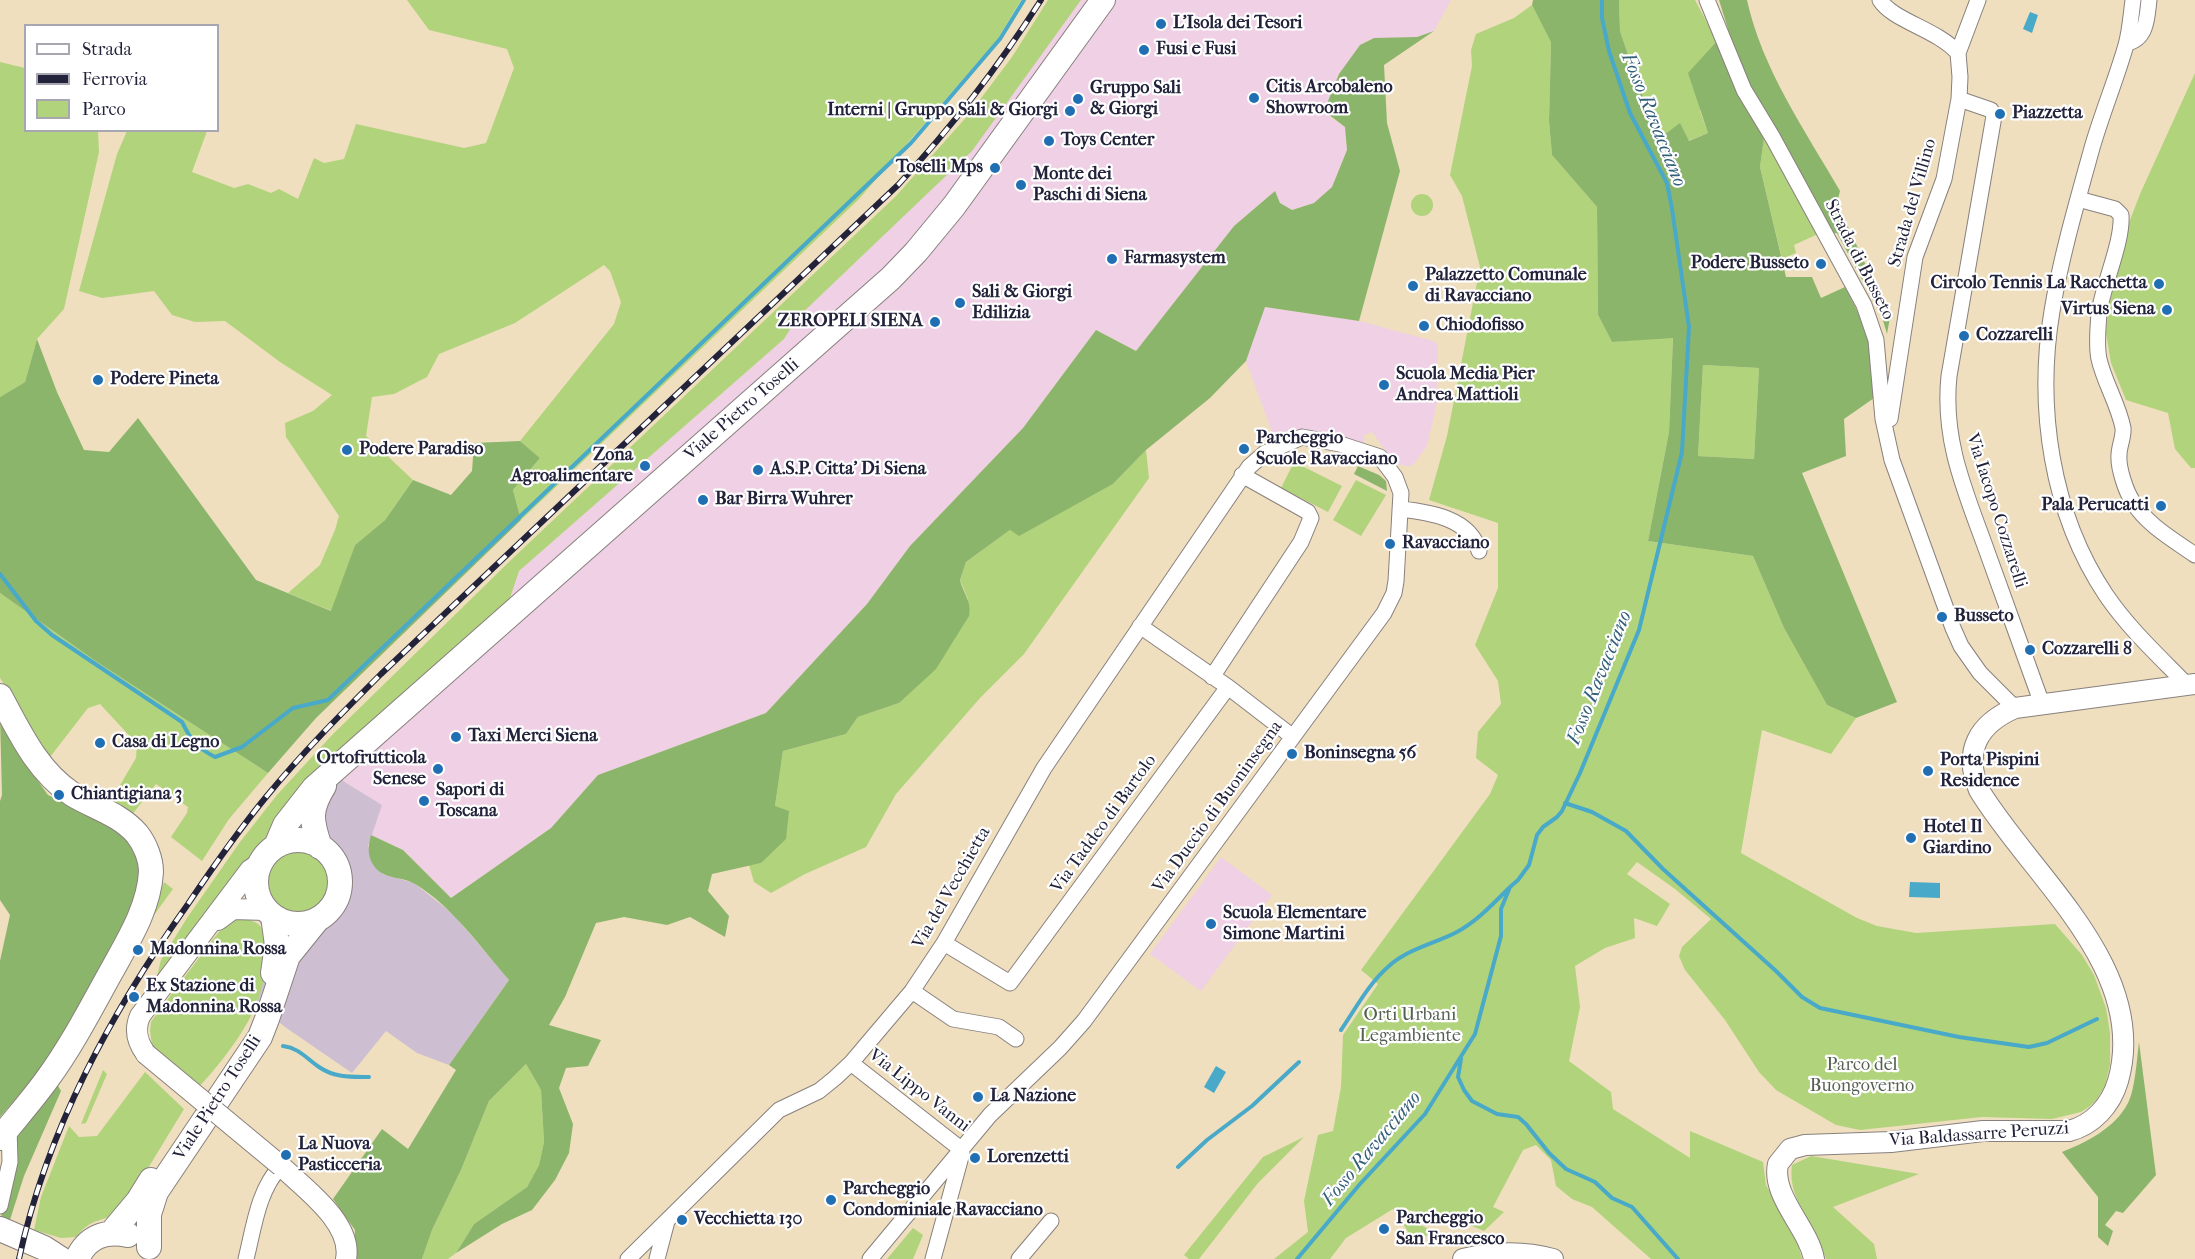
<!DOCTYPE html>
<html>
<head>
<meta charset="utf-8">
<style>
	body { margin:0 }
	#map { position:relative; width:2195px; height:1259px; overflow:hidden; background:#efdfbf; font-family:"IM FELL French Canon",serif }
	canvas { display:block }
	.legend { position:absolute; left:24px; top:24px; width:195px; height:108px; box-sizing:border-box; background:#fff; border:2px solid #a7a7b1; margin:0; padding:8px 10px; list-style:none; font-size:18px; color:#22223b }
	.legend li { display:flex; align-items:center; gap:12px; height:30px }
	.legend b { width:30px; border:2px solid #a7a7b1 }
</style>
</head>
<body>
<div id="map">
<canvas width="2195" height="1259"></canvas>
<ul class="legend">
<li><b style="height:8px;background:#fff"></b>Strada</li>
<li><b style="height:8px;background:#22223b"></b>Ferrovia</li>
<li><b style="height:16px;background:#b1d37c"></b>Parco</li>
</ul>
</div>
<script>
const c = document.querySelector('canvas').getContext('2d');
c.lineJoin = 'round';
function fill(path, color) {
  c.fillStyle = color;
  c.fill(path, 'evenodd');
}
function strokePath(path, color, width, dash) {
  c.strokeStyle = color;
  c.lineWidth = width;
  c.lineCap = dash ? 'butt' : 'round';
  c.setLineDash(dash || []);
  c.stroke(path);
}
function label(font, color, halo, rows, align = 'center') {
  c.font = font + ' "IM FELL French Canon",serif';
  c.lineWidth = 4.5;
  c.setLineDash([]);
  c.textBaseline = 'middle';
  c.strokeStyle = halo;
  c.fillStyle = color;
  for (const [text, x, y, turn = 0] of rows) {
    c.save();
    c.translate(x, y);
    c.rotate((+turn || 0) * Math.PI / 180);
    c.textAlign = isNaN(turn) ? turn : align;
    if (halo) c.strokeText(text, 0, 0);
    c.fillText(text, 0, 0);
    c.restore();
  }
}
fill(new Path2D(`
	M1081,0H1451L1434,31L1417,37L1367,40L1332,119L1345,127L1347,150L1332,187L1314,203L1292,210L1280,203L1274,192L1234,226L1136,351L1096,330L1023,428L910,546L867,604L766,713L598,775L551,828L451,898L403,850L371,835L381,805L346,783L326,766L510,598L519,571L784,339L797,318L971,151Z
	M1265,307L1359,321L1434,341L1438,345L1437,403L1427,446L1416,461L1411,466L1399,465L1394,462L1372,432L1363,436L1365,440L1362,444L1276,443L1246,361Z
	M1221,857L1272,895L1201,991L1150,954Z`), '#efd0e5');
fill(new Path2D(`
	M326,766L346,783L382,805L368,846L383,874L414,883L453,914L509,980L449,1065L417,1053L386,1031L352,1073L285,1027L256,1004L264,978L266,935L250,903L244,886L249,858L310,782Z`), '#cdbed2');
fill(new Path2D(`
	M407,0H1021L997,40L859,199L521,520L513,490L540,458L520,441L614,324L621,302L610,271L604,265L515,323L439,354L427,377L394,394L372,397L366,436L413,480L385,520L355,545L332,611L288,593L320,565L335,530L339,516L286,437L285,423L313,411L332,395L280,362L225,321L195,322L172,315L154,291L102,298L79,291L117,154L127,131H207L192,172L234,188L248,184L271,193L279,189L298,199L314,158L324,163L344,159L356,124L464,148L486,143L514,68L507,49L429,30Z
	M1048,0H1081L972,151L797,318L784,339L519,571L510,598L360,733L310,782L194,928L155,984L161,960L187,918L240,842L277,795L332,735L512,559L896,196L970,113L1012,57Z
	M1619,0H1695L1717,41L1700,111L1708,133L1688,141L1660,139L1638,84L1620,31Z
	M1532,5L1551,41L1549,121L1552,155L1597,207L1598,315L1612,342L1673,337L1669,432L1648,541L1753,556L1784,628L1827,705L1856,718L1831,754L1762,730L1741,853L1857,918L1877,926L1916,933L2055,924L2082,955L2094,975L2106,1008L2110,1033V1064L2105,1086L2097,1099L2090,1106L2081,1112L2052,1119L1982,1117L1860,1130L1836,1125L1776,1090L1759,1072L1725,1020L1685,970L1679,956L1682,947L1711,919L1675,889L1637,862L1627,874L1670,904L1657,926L1634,918L1635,938L1605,948L1575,966L1580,1007L1569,1061L1611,1092L1613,1109L1690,1158V1131L1763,1162L1766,1185L1797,1240L1802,1259H1651L1592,1207L1572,1199L1556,1186L1551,1160L1536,1145L1523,1150L1493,1207L1504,1212L1484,1231L1460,1221L1440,1223L1415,1211L1405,1210L1396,1213L1393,1209L1346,1238L1330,1259H1274L1308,1232L1304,1201L1318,1135L1333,1131L1341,1087L1343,1035L1378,984L1361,970L1490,794L1498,775L1476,758L1478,732L1501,704L1498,681L1475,645L1498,588V523L1429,500L1447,436L1480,267L1462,196L1450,175L1472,66L1471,50L1476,34L1514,18Z
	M0,62L25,68L26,130L98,131L99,152L64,309L37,339L25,382L0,397Z
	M2195,73V468H2191L2175,449L2168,413L2126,400L2111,363L2106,333L2108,311L2124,236L2140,194Z
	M1764,137L1818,234L1794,245L1796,253L1782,259L1760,167Z
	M1411 205a11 11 0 1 1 22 0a11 11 0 1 1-22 0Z
	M1703,365L1759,368L1754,459L1698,456Z
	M1146,450L1149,478L1024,654L981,697L896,794L866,847L805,874L771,893L754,882L749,865L761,863L775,806L783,751L846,734L858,717L899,703L968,599L960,580L966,562L1010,530L1019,535L1113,484Z
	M1294,462L1342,486L1328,512L1281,488Z
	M1356,480L1386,495L1361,536L1333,520Z
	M0,593L94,660L268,773L229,819L202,861L171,837L187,813L188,807L156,784L131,816L110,802L136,758L137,744L100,704L88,708L50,757L0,678Z
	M265 882a34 34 0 1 1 68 0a34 34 0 1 1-68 0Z
	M164,882L173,889L146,926Z
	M236,918C262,920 267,928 265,953C265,961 265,969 264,977C259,1016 224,1060 198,1088L153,1051L150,1031L151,1022L158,1012L214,938L222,928Z
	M526,1064L541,1090L544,1142L539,1165L527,1187L474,1224L456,1253L448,1259H422L432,1230L461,1170L489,1101Z
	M103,1070L107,1074L86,1123L81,1124Z
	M145,1072L184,1109L122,1211C102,1223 93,1216 76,1237L61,1238L34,1230L41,1197L69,1126L79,1137L97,1136Z
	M1304,1137L1258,1183L1199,1259H1189L1184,1255L1263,1157Z
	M1811,1156L1919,1174L1833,1207L1874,1244L1877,1259H1826C1823,1251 1821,1243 1817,1236C1805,1213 1788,1193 1792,1165Z
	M1415,1222L1434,1232L1414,1241L1403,1224Z
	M913,1228L923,1235L913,1259H887Z`), '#b1d37c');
fill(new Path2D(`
	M1533,0H1619L1620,31L1638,84L1660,138L1680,123L1689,141L1708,133L1688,73L1728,29L1719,0H1747C1762,69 1805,130 1840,191L1837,203L1890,317L1887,334L1882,317L1837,233L1818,234L1764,138L1760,167L1786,277H1812L1821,298L1845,287L1864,324L1872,352L1877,396L1844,419L1846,456L1802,473L1897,702L1856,718L1827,705L1784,628L1753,556L1648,541L1669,432L1673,338L1612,342L1598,315L1597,207L1552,155L1549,121L1551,42L1532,5ZM1703,365L1759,368L1754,459L1698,456Z
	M1434,31L1384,65L1387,123L1400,171L1359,321L1265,307L1246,361L1210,398L1146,450L1113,484L1019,536L1010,530L966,562L960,580C963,593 972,601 969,616L936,669L899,703L858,717L846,734L783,751L775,806L789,811L786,839L761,863L712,874L708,891L729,916L725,937L690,917L667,925L624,917L596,923L565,997L549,1025L601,1040L588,1066L566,1068L559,1088L573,1124L569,1153L555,1180L532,1210L502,1224L456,1253L474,1224L527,1187L539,1165L544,1142L541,1090L526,1064L489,1101L461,1170L432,1230L422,1259H354L355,1230L333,1199L382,1129L408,1149L456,1070L449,1065L509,980C482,949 451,905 415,884C402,876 384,880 374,866C367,856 368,846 371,835L403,850L451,898L551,828L598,775L766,713L867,604L910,546L1023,428L1096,330L1136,351L1234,226L1275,191L1280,203L1292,210L1314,203L1332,187L1347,150L1345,127L1324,111L1339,74L1360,45L1374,38L1417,37Z
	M37,339L57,392L84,450L109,452L138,418L256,580L331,611L355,545L385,520L413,480L451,495L472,471L474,443L520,441L540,458L513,490L521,520L316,718L268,773L94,660L0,593V397L25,382Z
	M1358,466L1379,475L1386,481L1387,491L1354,474Z
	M0,717L30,770L48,795L108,823L133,845L141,870L129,918L47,1062L0,1117V961L10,915L0,900V801L2,795Z
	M2139,1042L2156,1175L2123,1213L2116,1211L2105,1225L2113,1231L2108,1246L2098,1237V1197L2062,1152C2087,1142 2115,1128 2128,1103C2135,1090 2137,1058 2139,1042Z
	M57,1084L61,1091L24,1176L9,1223L0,1221L11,1179L14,1136Z`), '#8cb56c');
fill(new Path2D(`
	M2030,12L2038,15L2032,33L2023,29Z
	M1910,882L1940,883V898L1909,897Z
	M1216,1066L1226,1072L1214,1093L1204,1087Z`), '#48a9c8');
strokePath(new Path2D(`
	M0,574L36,621L52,635L182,722C192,742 196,747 215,757L242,747L293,708L328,700L911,143L1000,39L1024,0
	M1565,803L1592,812L1626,831L1663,869L1776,971L1802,997L1820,1008L1959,1037L2029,1047L2047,1043L2097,1019
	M1341,1030C1356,1008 1369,983 1389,966C1408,949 1433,944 1455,933C1476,922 1492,905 1509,888
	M283,1046C299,1048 306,1058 319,1067C335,1078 351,1077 369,1077
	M1461,1059L1458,1077L1464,1090L1472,1101L1497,1114L1518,1117L1526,1124L1549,1153L1566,1169L1595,1182L1612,1198L1632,1207L1678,1259
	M1178,1167L1207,1140L1252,1106L1299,1062
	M1297,1259L1360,1184L1425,1114L1475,1034L1501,936V909L1510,887L1518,880L1529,865L1537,835L1543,827L1557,817L1562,811L1580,773L1639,630L1682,452L1689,327L1672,209L1667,183L1630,113L1609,51L1602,18V0`), '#48a9c8', 4);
const minor = new Path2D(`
	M1707,0L1744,90L1773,138L1864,305L1876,340L1883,419L1892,460L1953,628L1961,646L1980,673L2015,708
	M1880,0C1893,21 1937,29 1958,53
	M2133,0C2131,15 2130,31 2126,45C2116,80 2102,113 2092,148C2077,202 2061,257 2052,311C2036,407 2051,513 2106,595C2129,629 2160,657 2188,686
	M2127,43C2147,39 2147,17 2149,0
	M1959,99L1991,110L1994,116L1949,376C1942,443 1967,495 1989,557C2007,606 2024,655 2042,704
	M2078,199L2115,209L2121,215C2123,242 2103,284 2099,313C2098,328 2096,345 2099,359C2104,382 2118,403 2123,428C2124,437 2119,446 2119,455C2118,468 2126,492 2133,502C2147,525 2174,540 2195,555
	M1890,419L1915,257L1944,179L1959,99L1960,77L1958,53L1978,0
	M1400,509C1429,512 1470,518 1479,551
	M1140,626L1228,687L1293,737
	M1212,677L1301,542L1311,518L1308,512L1242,475
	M944,943L1010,983L1228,687
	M912,991L953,1019L999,1027L1016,1039
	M851,1063L962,1150
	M0,1206L10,1162L9,1126
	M246,1259C254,1227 258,1190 281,1166
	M628,1259L779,1110L819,1091L835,1078L851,1063L912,991L944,943L1044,768L1249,467L1265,453L1302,437L1340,444L1380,457L1395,477L1401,493L1396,581L1394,593L1384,613L1084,1021L1060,1048L990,1115L870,1259
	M657,1259L667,1221
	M933,1259L962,1153
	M1019,1259L1051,1221`);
const tertiary = new Path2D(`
	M218,920L233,909L266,910
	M146,1054C137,1042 134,1030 140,1016L250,870L262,862
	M281,1166C304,1188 353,1223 346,1259
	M1463,1259C1493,1252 1524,1251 1553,1259
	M1814,1259C1808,1227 1771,1196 1778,1164L1790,1149L1805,1145L1891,1142L1983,1131H2069C2093,1125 2111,1105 2118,1081C2150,969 2031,876 1979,790C1963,751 1978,724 2015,708L2195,684`);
const primary = new Path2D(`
	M0,696C19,731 37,771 72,794C93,807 120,814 137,834C145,844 151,859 151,872C149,908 128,941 111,972C91,1008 72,1045 48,1078C33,1099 16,1118 0,1138
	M256 882a42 42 0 1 1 84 0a42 42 0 1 1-84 0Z
	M276,846L285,825L314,788L891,278L916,252L954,206L1103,0
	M320,847C311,821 309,810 324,786
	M273,916L277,945L273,973
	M0,1229L44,1248L61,1259
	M112,1232L138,1201L151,1180
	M149,1247V1214L156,1192L260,1037L267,1019L288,956L317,920
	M77,1259C87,1237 105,1230 128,1235`);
strokePath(minor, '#88807d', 17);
strokePath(tertiary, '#88807d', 22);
strokePath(primary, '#88807d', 26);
strokePath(minor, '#fff', 15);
strokePath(tertiary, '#fff', 20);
strokePath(primary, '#fff', 24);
const rail = new Path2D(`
	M19,1259C47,1129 112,1011 188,904C213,867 238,831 266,797C302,753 341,714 381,674L898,185C951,128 999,66 1041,0`);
strokePath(rail, '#22223b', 6);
strokePath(rail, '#fff', 4, [11]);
const tertiaryBridge = new Path2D(`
	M146,1054L281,1166`);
strokePath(tertiaryBridge, '#88807d', 22, []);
strokePath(tertiaryBridge, '#fff', 20);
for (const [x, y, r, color] of [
	[1161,24,6,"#1f6fb2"],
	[1144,50,6,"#1f6fb2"],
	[1254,98,6,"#1f6fb2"],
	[1078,99,6,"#1f6fb2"],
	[1070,111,6,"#1f6fb2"],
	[2000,114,6,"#1f6fb2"],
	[1049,141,6,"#1f6fb2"],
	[995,168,6,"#1f6fb2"],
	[1021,185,6,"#1f6fb2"],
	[1112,259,6,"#1f6fb2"],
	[1821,264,6,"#1f6fb2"],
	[2159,284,6,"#1f6fb2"],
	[1413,286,6,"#1f6fb2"],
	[960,303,6,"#1f6fb2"],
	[2167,310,6,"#1f6fb2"],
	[935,322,6,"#1f6fb2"],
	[1424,326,6,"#1f6fb2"],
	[1964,336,6,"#1f6fb2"],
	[98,380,6,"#1f6fb2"],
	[1384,385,6,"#1f6fb2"],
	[1244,449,6,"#1f6fb2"],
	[347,450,6,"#1f6fb2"],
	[645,466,6,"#1f6fb2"],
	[758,470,6,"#1f6fb2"],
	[703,500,6,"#1f6fb2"],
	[2161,506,6,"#1f6fb2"],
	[1390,544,6,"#1f6fb2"],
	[1942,617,6,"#1f6fb2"],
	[2030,650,6,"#1f6fb2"],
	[456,737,6,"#1f6fb2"],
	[100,743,6,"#1f6fb2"],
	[1292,754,6,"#1f6fb2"],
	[438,769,6,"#1f6fb2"],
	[1928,771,6,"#1f6fb2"],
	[59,795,6,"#1f6fb2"],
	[424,801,6,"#1f6fb2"],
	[1911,838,6,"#1f6fb2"],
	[1211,924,6,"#1f6fb2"],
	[138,950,6,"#1f6fb2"],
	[134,997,6,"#1f6fb2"],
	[978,1097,6,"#1f6fb2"],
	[286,1155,6,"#1f6fb2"],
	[975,1158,6,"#1f6fb2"],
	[831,1200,6,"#1f6fb2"],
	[682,1220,6,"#1f6fb2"],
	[1384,1229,6,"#1f6fb2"]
]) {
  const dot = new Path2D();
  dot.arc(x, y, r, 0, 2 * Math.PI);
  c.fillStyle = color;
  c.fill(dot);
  strokePath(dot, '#fff', 2);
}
label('bold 18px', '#22223b', '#fff', [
	["L'Isola dei Tesori",1173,24],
	["Fusi e Fusi",1156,50],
	["Citis Arcobaleno",1266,88],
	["Showroom",1266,109],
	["Gruppo Sali",1090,89],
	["& Giorgi",1090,110],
	["Interni | Gruppo Sali & Giorgi",1058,111,"right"],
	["Piazzetta",2012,114],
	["Toys Center",1061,141],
	["Toselli Mps",983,168,"right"],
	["Monte dei",1033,175],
	["Paschi di Siena",1033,196],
	["Farmasystem",1124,259],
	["Podere Busseto",1809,264,"right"],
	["Palazzetto Comunale",1425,276],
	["di Ravacciano",1425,297],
	["Circolo Tennis La Racchetta",2147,284,"right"],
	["Sali & Giorgi",972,293],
	["Edilizia",972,314],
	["Virtus Siena",2155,310,"right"],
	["ZEROPELI SIENA",923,322,"right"],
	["Chiodofisso",1436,326],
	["Cozzarelli",1976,336],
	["Scuola Media Pier",1396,375],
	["Andrea Mattioli",1396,396],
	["Podere Pineta",110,380],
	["Parcheggio",1256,439],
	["Scuole Ravacciano",1256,460],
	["Podere Paradiso",359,450],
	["Zona",633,456,"right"],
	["Agroalimentare",633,477,"right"],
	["A.S.P. Citta' Di Siena",770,470],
	["Bar Birra Wuhrer",715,500],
	["Pala Perucatti",2149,506,"right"],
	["Ravacciano",1402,544],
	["Busseto",1954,617],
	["Cozzarelli 8",2042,650],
	["Taxi Merci Siena",468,737],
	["Casa di Legno",112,743],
	["Boninsegna 56",1304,754],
	["Ortofrutticola",426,759,"right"],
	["Senese",426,780,"right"],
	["Porta Pispini",1940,761],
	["Residence",1940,782],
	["Sapori di",436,791],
	["Toscana",436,812],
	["Chiantigiana 3",71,795],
	["Hotel Il",1923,828],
	["Giardino",1923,849],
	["Scuola Elementare",1223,914],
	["Simone Martini",1223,935],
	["Madonnina Rossa",150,950],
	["Ex Stazione di",146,987],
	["Madonnina Rossa",146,1008],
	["La Nazione",990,1097],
	["La Nuova",298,1145],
	["Pasticceria",298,1166],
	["Lorenzetti",987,1158],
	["Parcheggio",843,1190],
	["Condominiale Ravacciano",843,1211],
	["Parcheggio",1396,1219],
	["San Francesco",1396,1240],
	["Vecchietta 130",694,1220]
], 'left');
label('18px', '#22223b', '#fff', [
	["Strada del Villino",1913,203,-74],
	["Strada di Busseto",1859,260,63],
	["Viale Pietro Toselli",742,410,-41],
	["Via Iacopo Cozzarelli",1996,511,72],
	["Via Duccio di Buoninsegna",1218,807,-54],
	["Via Taddeo di Bartolo",1104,824,-54],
	["Via del Vecchietta",952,888,-60],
	["Via Lippo Vanni",919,1091,38],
	["Viale Pietro Toselli",218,1098,-57],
	["Via Baldassarre Peruzzi",1979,1135,-4]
]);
label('18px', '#546052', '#fff', [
	["Orti Urbani",1410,1016],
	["Legambiente",1410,1037],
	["Parco del",1862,1066],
	["Buongoverno",1862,1087]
]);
label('italic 20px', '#335f7a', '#fff', [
	["Fosso Ravacciano",1653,120,68],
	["Fosso Ravacciano",1600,678,-68],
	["Fosso Ravacciano",1372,1149,-50]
]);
</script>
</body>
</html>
